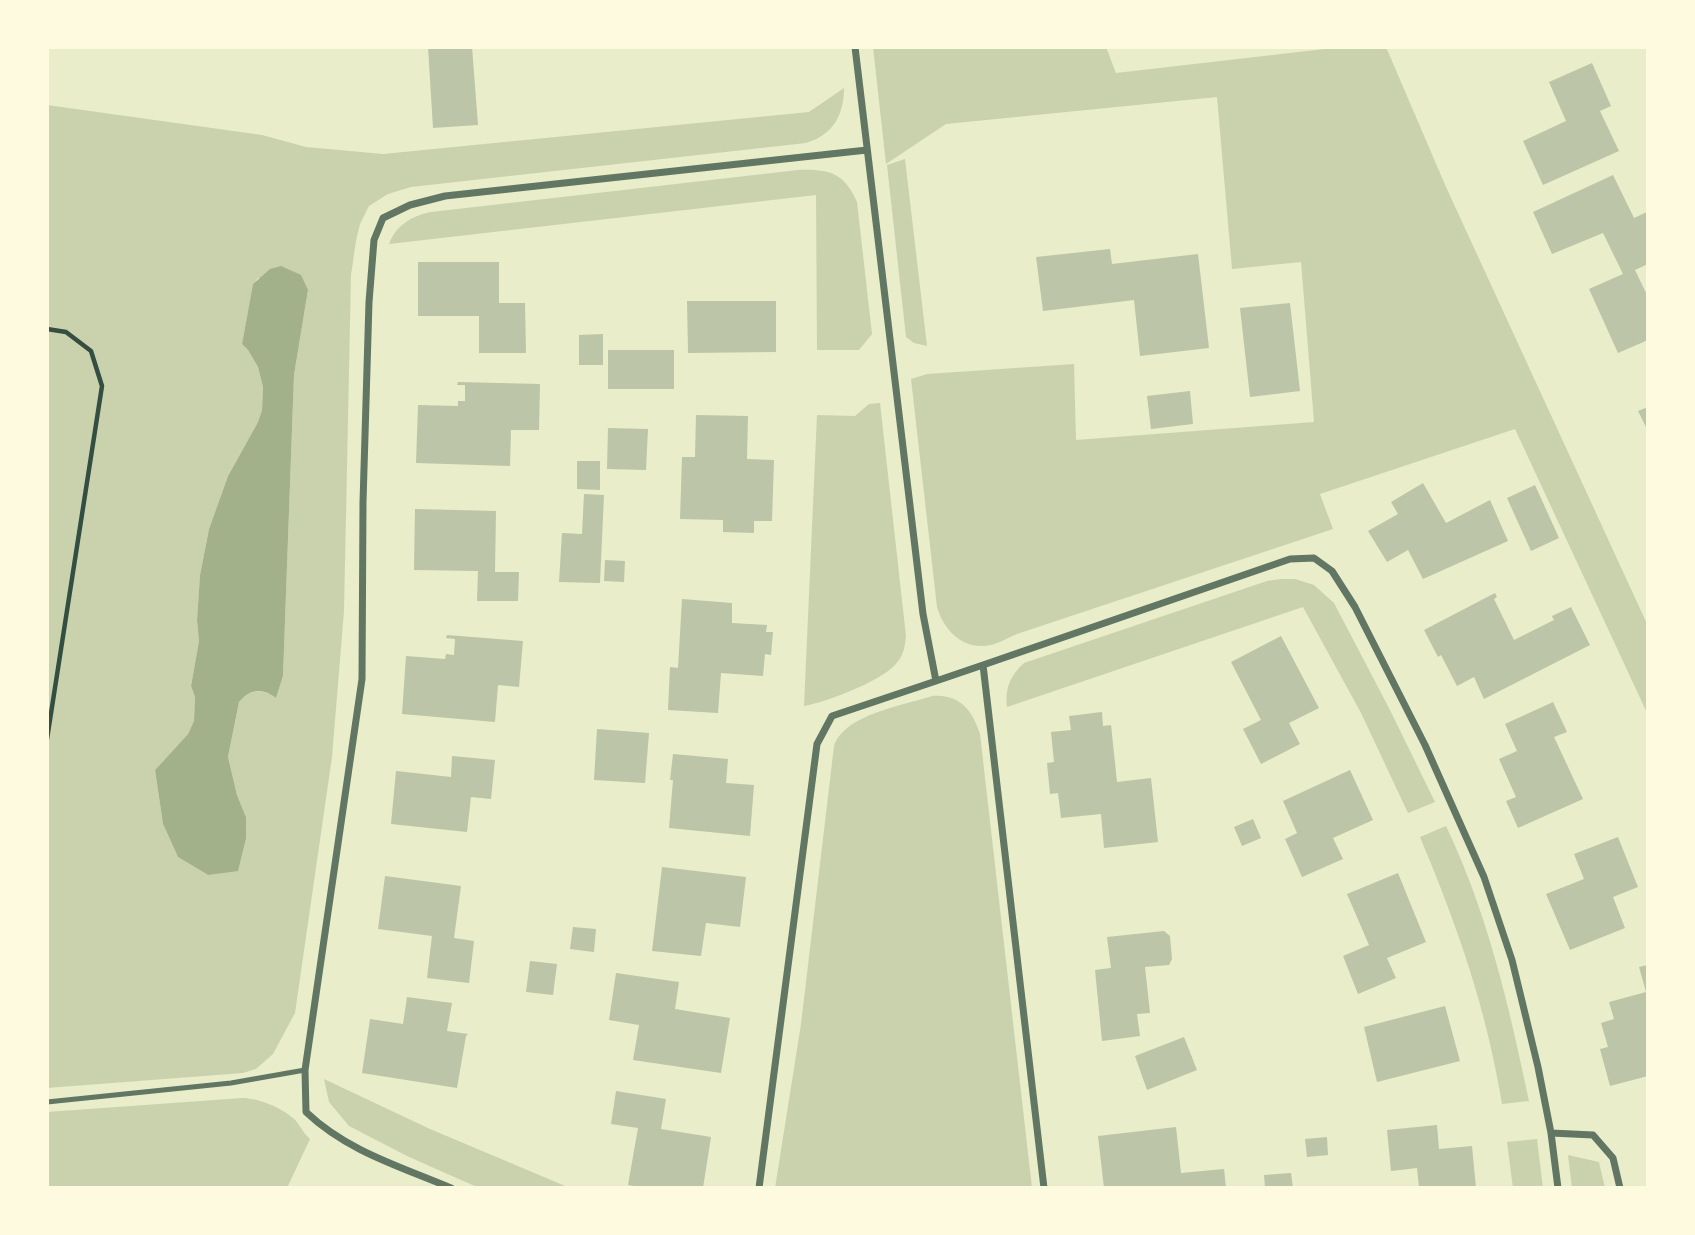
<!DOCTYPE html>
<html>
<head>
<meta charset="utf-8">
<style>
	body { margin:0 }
	#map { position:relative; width:1695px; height:1235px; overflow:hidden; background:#e9edc9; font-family:"Fira Sans",sans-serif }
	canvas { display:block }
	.frame { position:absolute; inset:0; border:49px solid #fefae0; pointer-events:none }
</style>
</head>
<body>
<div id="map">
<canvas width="1695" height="1235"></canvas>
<div class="frame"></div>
</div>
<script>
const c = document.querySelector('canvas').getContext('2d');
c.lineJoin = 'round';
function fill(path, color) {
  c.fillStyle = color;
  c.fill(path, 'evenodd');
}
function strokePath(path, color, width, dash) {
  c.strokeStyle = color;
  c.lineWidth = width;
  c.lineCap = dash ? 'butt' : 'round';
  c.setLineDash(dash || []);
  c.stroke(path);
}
fill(new Path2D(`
	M873,47H1106L1116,73L1342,47H1386L1446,187L1648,626V715L1515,429L1320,494L1333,529L1017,634C1009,637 1000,643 991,645C964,651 944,631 937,607L911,379L927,374L1074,364L1076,440L1314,422L1301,262L1232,269L1217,97L946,124L886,164Z
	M844,88C844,115 833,135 806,143L411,187L388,194L369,206L360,224L356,241L351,275L344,611L332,757L295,1013L273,1054L256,1069L243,1073L47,1088V105L262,135L306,147L383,154L809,112ZM258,278L308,290L294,375L283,676L276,698C263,689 250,688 239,702L228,757L237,795L246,817L208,875L178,857L163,824L155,770L188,734L194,721L195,697L191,686L199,641L197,620L200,575L209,529L228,476L258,422L262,410L263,387L258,367L248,350L242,344L253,285Z
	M905,159L927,346L914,343L906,337L887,165Z
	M798,170C828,169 844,172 857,202L872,334L859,350H817L816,195L389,244C396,225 412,216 431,212Z
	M880,403L906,636C905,648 903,657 894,666C878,682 827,702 804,706L817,415L855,416L869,404Z
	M1281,579H1295L1314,585L1334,603L1390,710L1435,802L1408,813L1361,713L1303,607L1007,707C1005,688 1010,676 1024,663L1267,581Z
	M932,696C959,694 972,709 980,734L1032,1188H775L801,1024L834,746C845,714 902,706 932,696Z
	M1446,826C1488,914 1509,1006 1529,1101L1502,1104C1486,1007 1458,928 1420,837Z
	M324,1079L430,1129L570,1188H479L407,1156L349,1126L329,1102Z
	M242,1098C258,1098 280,1107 293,1118C299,1123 303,1133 310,1139L287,1188H47V1112Z
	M1537,1139L1543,1188H1513L1507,1142Z
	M1568,1155L1599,1162L1605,1188H1572Z`), '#cad2ad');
fill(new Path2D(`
	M281,266L301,275L308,290L294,375L283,676L276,698C263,688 250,688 239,702L228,757L237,795L246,817V838L238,871L208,875L178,857L163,824L155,770L188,734L194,721L195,697L191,686L199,641L197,620L200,575L209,529L228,476L258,422L262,410L263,387L258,367L248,350L242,344L253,284L270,269Z`), '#a3b18a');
fill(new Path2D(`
	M428,47H472L478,125L433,128Z
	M1592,63L1611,106L1600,111L1619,151L1543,185L1523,141L1566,121L1549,82Z
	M1613,175L1634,218L1647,212L1648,214V264L1635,270L1648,297V340L1618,353L1589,289L1623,274L1603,233L1552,254L1533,212Z
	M1110,249L1112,264L1198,254L1209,348L1140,356L1134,300L1043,311L1036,257Z
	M418,262H499V303H525L526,353H479V316H418Z
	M687,301H776V352L688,353Z
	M1290,303L1300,391L1250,397L1240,308Z
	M603,334V365H579V335Z
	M608,350H674V389H608Z
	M458,382L540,384L539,430H511L510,466L416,463L418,405L458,406V401H465V385H457Z
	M1190,391L1193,424L1151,429L1147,396Z
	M1648,407V431L1638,411Z
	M696,415L748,416L747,459L774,460L772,521H754V533L723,532V520L680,519L682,457H695Z
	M608,428L648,429L646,470L607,469Z
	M577,461H600V490L577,489Z
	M1423,483L1446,523L1490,500L1508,541L1423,579L1408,550L1387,562L1368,531L1398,514L1391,502Z
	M1535,485L1559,538L1531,551L1507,498Z
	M584,494L604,495L600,583L559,582L562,533L582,534Z
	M415,509L496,511L495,572H519L518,601H477L478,571L414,570Z
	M605,560L625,561L624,582L604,581Z
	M1495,593L1497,597L1494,599L1514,640L1554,620L1552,616L1571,607L1590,645L1484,699L1474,677L1457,686L1441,655L1438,657L1424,630Z
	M682,599L732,603V623L767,625L766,632H773L771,655L765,654L763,676L721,673L718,713L668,710L670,667L678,668Z
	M447,635L523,641L519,687L498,685L495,722L402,714L406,656L445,659L446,654L454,655L455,639L446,638Z
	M1281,636L1319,708L1289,723L1300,744L1261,764L1243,729L1261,720L1231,662Z
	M1553,702L1567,732L1554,737L1583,799L1518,828L1506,801L1516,797L1499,759L1517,751L1505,724Z
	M1102,712L1103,726L1111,725L1117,782L1151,778L1158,842L1104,848L1101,814L1061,818L1058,793L1050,794L1047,763L1054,762L1051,732L1071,730L1069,716Z
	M597,729L649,733L645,783L594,780Z
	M673,754L728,759L726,783L754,785L750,836L669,828L673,780H670Z
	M452,756L495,760L491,799L471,797L467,832L391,824L396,771L451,777Z
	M1350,770L1373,820L1333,838L1343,859L1302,877L1285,839L1297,833L1283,801Z
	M1253,819L1261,838L1242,846L1234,827Z
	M1618,837L1638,887L1613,897L1625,928L1570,950L1546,894L1584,879L1574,854Z
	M662,867L746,877L740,927L706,923L701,956L652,951Z
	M1398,873L1426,942L1387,958L1396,978L1358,994L1343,956L1369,945L1347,894Z
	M385,876L461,886L454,938L474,941L469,983L427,978L432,936L378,929Z
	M573,927L596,929L594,952L570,949Z
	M1164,931L1170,936L1172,959L1169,965L1145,967L1150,1013L1137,1014L1140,1036L1102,1041L1095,970L1111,968L1107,937Z
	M530,961L557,964L553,995L526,992Z
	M1648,965V1076L1610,1086L1600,1049L1608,1047L1601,1023L1614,1019L1609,1002L1646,992L1639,967Z
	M616,973L679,982L675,1009L730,1018L721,1073L633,1060L639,1025L609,1020Z
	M407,997L452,1003L447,1031L468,1034L466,1036L457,1088L362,1073L370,1019L403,1024Z
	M1445,1006L1460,1061L1377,1082L1364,1027Z
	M1184,1037L1197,1070L1147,1090L1135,1056Z
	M616,1091L666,1099L661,1129L711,1137L703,1188H644L628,1185L638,1128L611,1124Z
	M1437,1125L1439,1149L1472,1146L1476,1188H1419L1417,1168L1391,1171L1387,1130Z
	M1176,1127L1181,1173L1224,1169L1226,1188H1104L1098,1136Z
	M1327,1137L1328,1155L1307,1157L1305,1139Z
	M1291,1173L1293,1188H1265L1264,1175Z`), '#bcc5a7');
strokePath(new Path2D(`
	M47,329L66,332L91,351L102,386L47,739`), '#344e41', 4.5);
strokePath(new Path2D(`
	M47,1102L231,1083L305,1070`), '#617663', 5);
strokePath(new Path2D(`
	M855,47L923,614L936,681L983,665L1044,1188
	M983,665L1290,559L1314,558L1332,571L1355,607L1425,745L1484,877L1512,960L1538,1067L1551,1133L1558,1188
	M1551,1133L1593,1135L1613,1158L1620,1188
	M451,1188C399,1166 347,1151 306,1112L305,1070L362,679L363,502L369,302L374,240L383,218L410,205L445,196L867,150
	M759,1188L817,744L832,716L936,681`), '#617663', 7);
</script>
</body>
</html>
